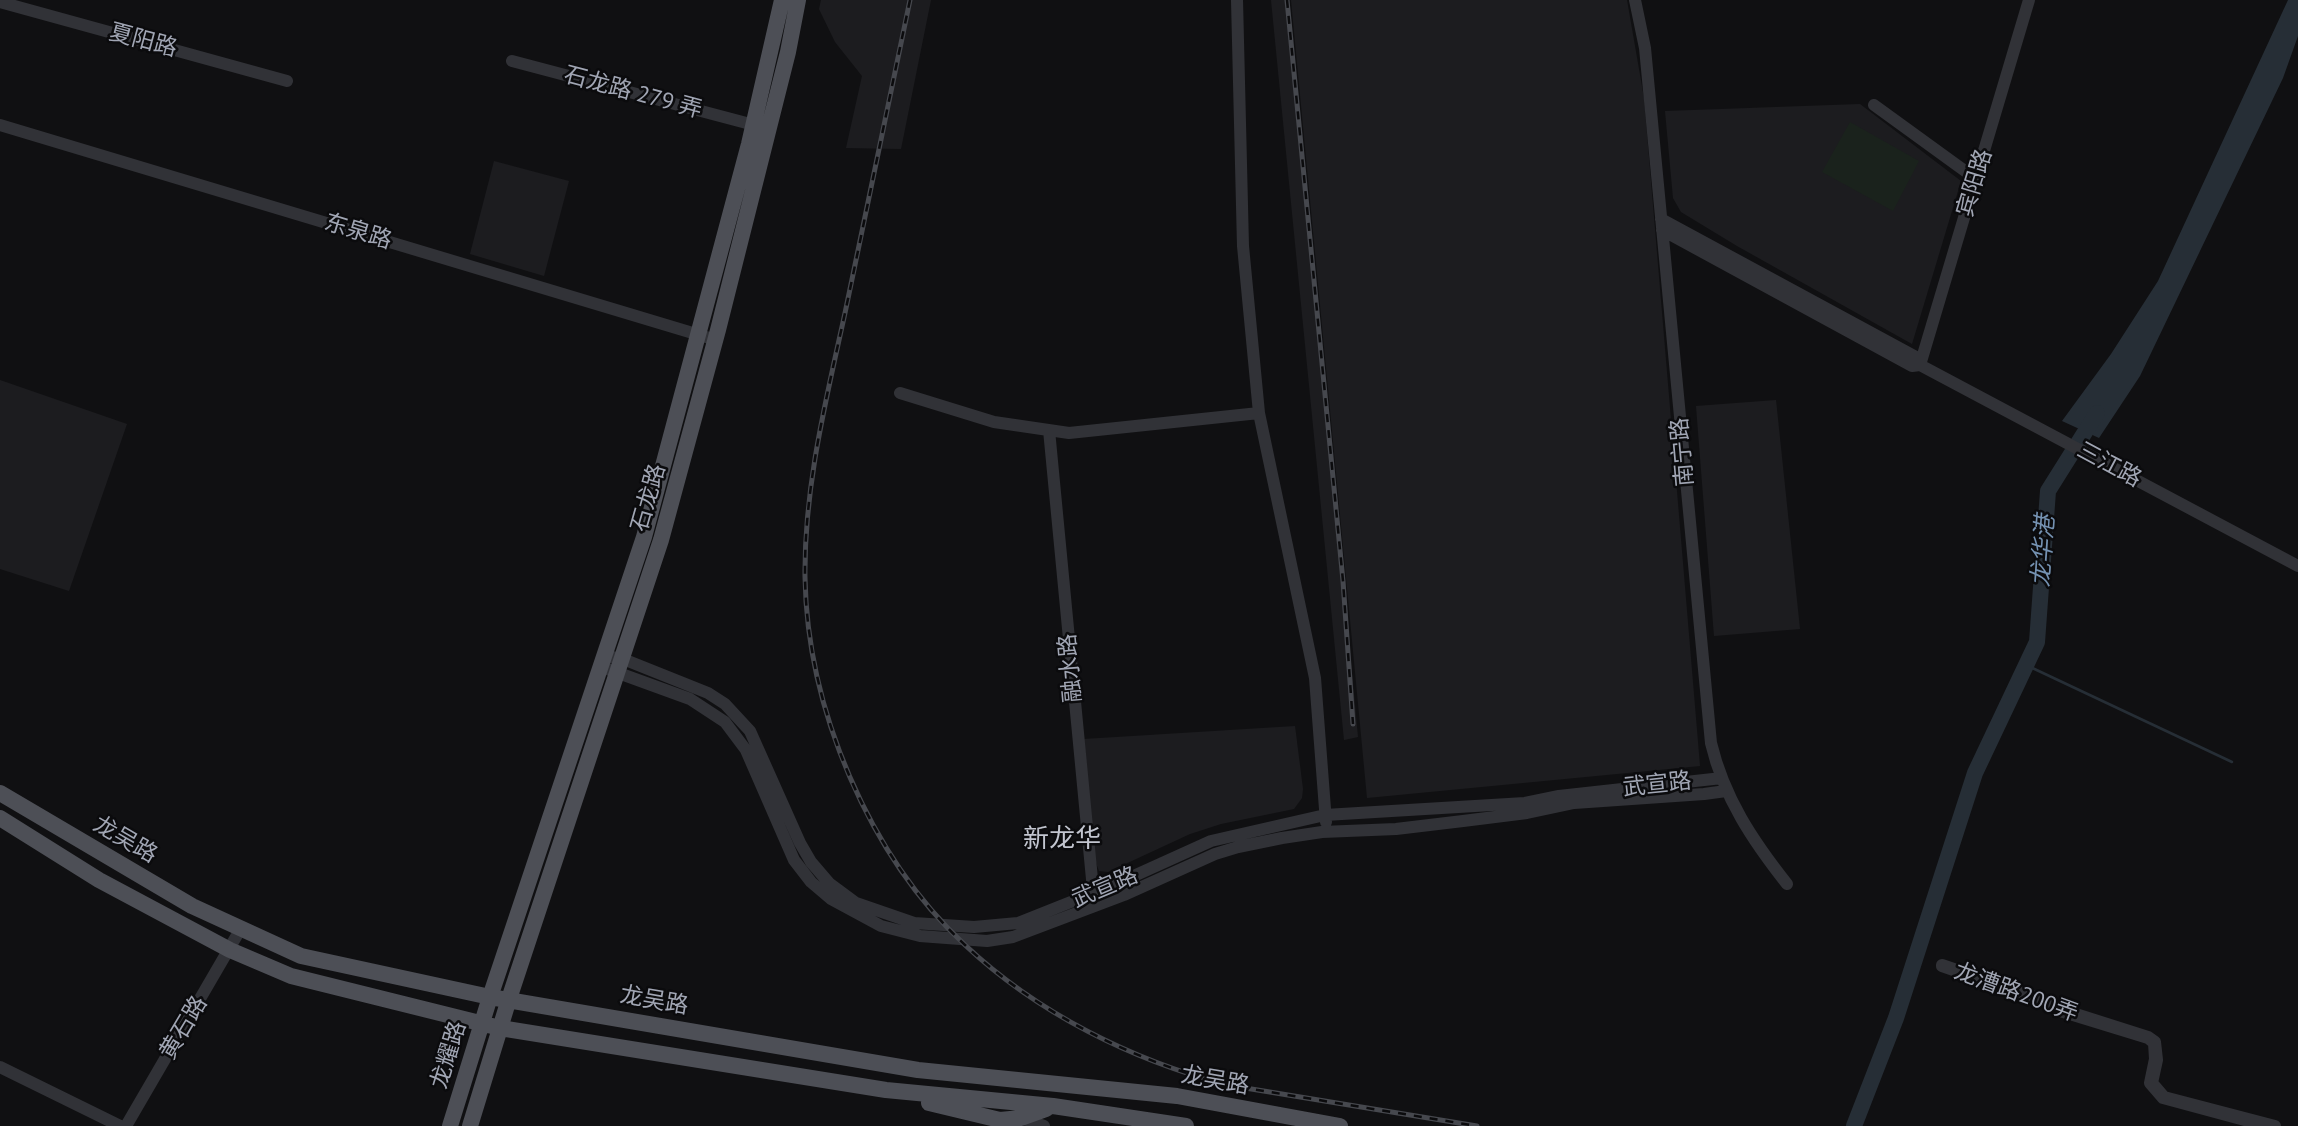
<!DOCTYPE html>
<html>
<head>
<meta charset="utf-8">
<style>
	body { margin:0 }
	canvas { display:block; background:#101012 }
</style>
</head>
<body>
<canvas width="2298" height="1126"></canvas>
<script>
const c = document.querySelector('canvas').getContext('2d');
c.lineJoin = 'round';
function fill(path, color) {
  c.fillStyle = color;
  c.fill(path, 'evenodd');
}
function strokePath(path, color, width, dash) {
  c.strokeStyle = color;
  c.lineWidth = width;
  c.lineCap = dash ? 'butt' : 'round';
  c.setLineDash(dash || []);
  c.stroke(path);
}
function label(font, color, halo, rows, align = 'center') {
  c.font = font + ' "PT Sans","Noto Sans SC",sans-serif';
  c.lineWidth = 5;
  c.setLineDash([]);
  c.textBaseline = 'middle';
  c.strokeStyle = halo;
  c.fillStyle = color;
  for (const [text, x, y, turn = 0] of rows) {
    c.save();
    c.translate(x, y);
    c.rotate((+turn || 0) * Math.PI / 180);
    c.textAlign = isNaN(turn) ? turn : align;
    if (halo) c.strokeText(text, 0, 0);
    c.fillText(text, 0, 0);
    c.restore();
  }
}
fill(new Path2D(`
	M821,0H931L901,149L846,148L862,76L835,42L819,9Z
	M1271,0H1289L1358,737L1344,740Z
	M1291,0H1627L1644,98L1700,766L1367,798Z
	M1860,104L1961,181L1912,344L1737,246L1681,212L1673,198L1665,111Z
	M494,161L569,181L544,276L470,254Z
	M0,380L127,424L69,591L0,569Z
	M1776,400L1800,629L1714,636L1696,406Z
	M1295,726L1303,789L1302,798L1294,809L1221,824L1190,834L1108,872L1099,871L1095,860L1084,739Z`), '#1c1c1f');
fill(new Path2D(`
	M1850,122L1919,161L1893,211L1822,172Z`), '#1a221c');
fill(new Path2D(`
	M2288,0H2298V36L2283,78L2140,376L2099,438L2062,421L2111,354L2158,281Z`), '#262e36');
strokePath(new Path2D(`
	M2026,665L2232,762`), '#262e36', 2.5);
strokePath(new Path2D(`
	M1854,1126L1896,1018L1975,773L2037,642L2048,491L2097,413`), '#262e36', 16);
strokePath(new Path2D(`
	M1237,0L1243,246L1259,413L1315,678L1326,822
	M1635,0L1645,48L1711,743C1724,798 1753,841 1787,884
	M0,2L287,81
	M512,61L754,125
	M1874,105L1976,179
	M0,125L716,340
	M1661,219L1916,357L1920,365
	M1662,230L1912,366L1920,365L2298,566
	M1920,365L2029,0
	M900,393L994,422L1069,433L1259,413
	M1049,430L1094,900
	M605,656L623,659L708,693L725,704L750,731L800,843L811,862L829,883L856,903L914,923L974,927L1018,923L1116,884L1211,841L1325,815L1525,803L1559,796L1722,778
	M602,667L690,699L725,722L746,750L794,860L811,882L831,899L881,926L920,936L987,941L1013,937L1124,895L1215,854L1238,847L1282,838L1322,832L1396,829L1463,821L1527,813L1574,803L1704,794L1726,791
	M0,1067L120,1126
	M1021,1118L1044,1126
	M126,1126L240,930
	M2267,1126L2163,1098L2150,1083L2155,1059L2154,1043L2148,1038L2060,1011L2040,1000L1942,966V965L2041,999L2060,1009L2148,1037L2155,1042L2157,1060L2152,1083L2164,1097L2275,1126`), '#313237', 12);
strokePath(new Path2D(`
	M0,793L192,906L301,956L490,997L918,1070L1177,1096L1340,1126
	M0,818L99,880L230,950L291,976L500,1028L886,1090L1053,1106L1186,1126
	M929,1103L1000,1120L1021,1118L1046,1109
	M450,1126L490,997L644,537L749,144L782,0
	M470,1126L509,999L661,540L718,330L788,52L798,0`), '#4d4f56', 16);
const rail = new Path2D(`
	M910,0C888,104 867,209 845,313C826,400 804,487 805,577C807,708 869,856 965,945C1037,1013 1132,1060 1227,1085L1477,1126
	M1287,0L1343,581L1353,724`);
strokePath(rail, '#46484e', 5);
strokePath(rail, '#0b0b0d', 2.5, [8]);
label('23px', '#a1a6b4', '#0b0b0d', [
	["夏阳路",143,41,15],
	["石龙路 279 弄",633,93,15],
	["宾阳路",1975,183,-73],
	["东泉路",358,232,17],
	["南宁路",1683,452,-95],
	["三江路",2109,465,28],
	["石龙路",649,498,-74],
	["融水路",1071,668,-95],
	["武宣路",1657,785,-6],
	["龙吴路",125,840,30],
	["武宣路",1105,888,-23],
	["龙漕路200弄",2016,993,20],
	["龙吴路",654,1001,10],
	["黄石路",184,1028,-59],
	["龙耀路",449,1055,-73],
	["龙吴路",1215,1081,10]
]);
label('italic 24px', '#7592b2', '#0b0b0d', [
	["龙华港",2044,551,-86]
]);
label('26px', '#c2c5cf', '#0b0b0d', [
	["新龙华",1062,840]
]);
</script>
</body>
</html>
